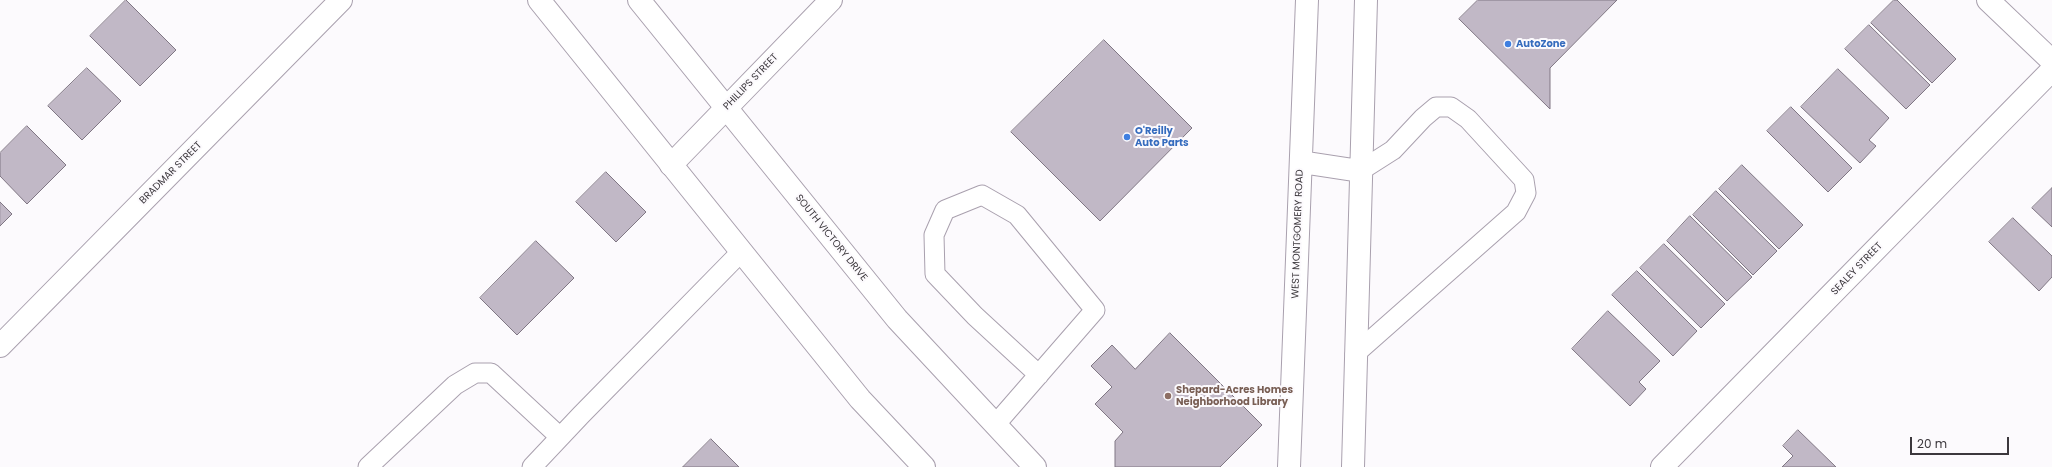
<!DOCTYPE html>
<html>
<head>
<meta charset="utf-8">
<style>
	body { margin:0 }
	#map { position:relative; width:2052px; height:467px; overflow:hidden; background:#fcfafd; font-family:Poppins,sans-serif }
	canvas { display:block }
	.scale { position:absolute; left:1910px; top:437px; width:99px; height:18px; box-sizing:border-box; border:2px solid #3c383d; border-top:0; padding-left:5px; font-size:12px; line-height:14px; white-space:nowrap; color:#3c383d; -webkit-text-stroke:3px #fcfafd; paint-order:stroke }
</style>
</head>
<body>
<div id="map">
<canvas width="2052" height="467"></canvas>
<div class="scale">20 m</div>
</div>
<script>
const c = document.querySelector('canvas').getContext('2d');
c.lineJoin = 'round';
function fill(path, color) {
  c.fillStyle = color;
  c.fill(path, 'evenodd');
}
function strokePath(path, color, width, dash) {
  c.strokeStyle = color;
  c.lineWidth = width;
  c.lineCap = dash ? 'butt' : 'round';
  c.setLineDash(dash || []);
  c.stroke(path);
}
function label(font, color, halo, rows, align = 'center') {
  c.font = font + ' Poppins,sans-serif';
  c.lineWidth = 4;
  c.setLineDash([]);
  c.textBaseline = 'middle';
  c.strokeStyle = halo;
  c.fillStyle = color;
  for (const [text, x, y, turn = 0] of rows) {
    c.save();
    c.translate(x, y);
    c.rotate((+turn || 0) * Math.PI / 180);
    c.textAlign = isNaN(turn) ? turn : align;
    if (halo) c.strokeText(text, 0, 0);
    c.fillText(text, 0, 0);
    c.restore();
  }
}
const building = new Path2D(`
	M126,0L176,50L140,86L90,36Z
	M1478,0H1617L1550,68V109L1459,19Z
	M1894,0H1897L1956,59L1932,83L1871,23Z
	M1869,25L1930,85L1906,109L1845,49Z
	M1104,40L1192,128L1100,221L1011,132Z
	M87,68L121,101L82,140L48,106Z
	M1838,69L1889,118L1869,140L1876,146L1860,163L1801,107Z
	M1791,107L1852,168L1828,192L1767,131Z
	M27,126L66,165L27,204L0,176V153Z
	M1742,165L1803,225L1779,249L1719,189Z
	M606,172L646,212L616,242L576,202Z
	M2052,188V227L2032,208Z
	M1716,191L1777,251L1753,275L1693,215Z
	M0,202L12,214L0,226Z
	M1690,216L1752,277L1727,301L1667,241Z
	M2013,218L2052,256V277L2039,291L1989,242Z
	M536,241L574,278L517,335L480,298Z
	M1664,244L1725,304L1701,328L1640,268Z
	M1637,271L1697,331L1673,356L1612,295Z
	M1608,311L1660,361L1639,382L1646,389L1630,406L1572,349Z
	M1170,333L1262,425L1220,467H1115V441L1123,432L1095,404L1112,387L1091,366L1112,345L1135,369Z
	M1798,430L1836,467H1782L1793,456L1783,446Z
	M711,439L739,467H683Z`);
fill(building, '#c1b8c6');
strokePath(building, '#807784', 1);
const lane = new Path2D(`
	M1355,354L1516,212L1526,193L1524,180L1468,119L1451,107H1436L1423,118L1393,150L1360,171
	M995,425L1095,310L1017,215L982,195L945,210L934,235L935,274L975,316L1039,375
	M368,467L455,385L475,373H491L560,437
	M532,467L581,415L741,252`);
const street = new Path2D(`
	M1988,0L2052,61
	M671,165L831,0
	M0,346L341,0
	M1662,467L2052,70`);
const secondary = new Path2D(`
	M539,0L860,399L924,467
	M639,0L897,319L1035,467
	M1301,162L1360,171
	M1289,467L1307,0
	M1353,467L1366,0`);
strokePath(lane, '#a9a0ae', 21);
strokePath(street, '#a9a0ae', 24);
strokePath(secondary, '#a9a0ae', 24);
strokePath(lane, '#fff', 19);
strokePath(street, '#fff', 22);
strokePath(secondary, '#fff', 22);
for (const [x, y, r, color] of [
	[1508,44,4,"#3f7fe0"],
	[1127,137,4,"#3f7fe0"],
	[1168,396,4,"#8d6e63"]
]) {
  const dot = new Path2D();
  dot.arc(x, y, r, 0, 2 * Math.PI);
  c.fillStyle = color;
  c.fill(dot);
  strokePath(dot, '#fcfafd', 1.5);
}
label('bold 10px', '#366cbe', '#fcfafd', [
	["AutoZone",1516,44],
	["O'Reilly",1135,131],
	["Auto Parts",1135,143]
], 'left');
label('10px', '#3c383d', '#fcfafd', [
	["PHILLIPS STREET",751,82,-46],
	["BRADMAR STREET",171,173,-45],
	["WEST MONTGOMERY ROAD",1298,234,-88],
	["SOUTH VICTORY DRIVE",831,238,51],
	["SEALEY STREET",1857,269,-46]
]);
label('bold 10px', '#785e54', '#fcfafd', [
	["Shepard-Acres Homes",1176,390],
	["Neighborhood Library",1176,402]
], 'left');
</script>
</body>
</html>
